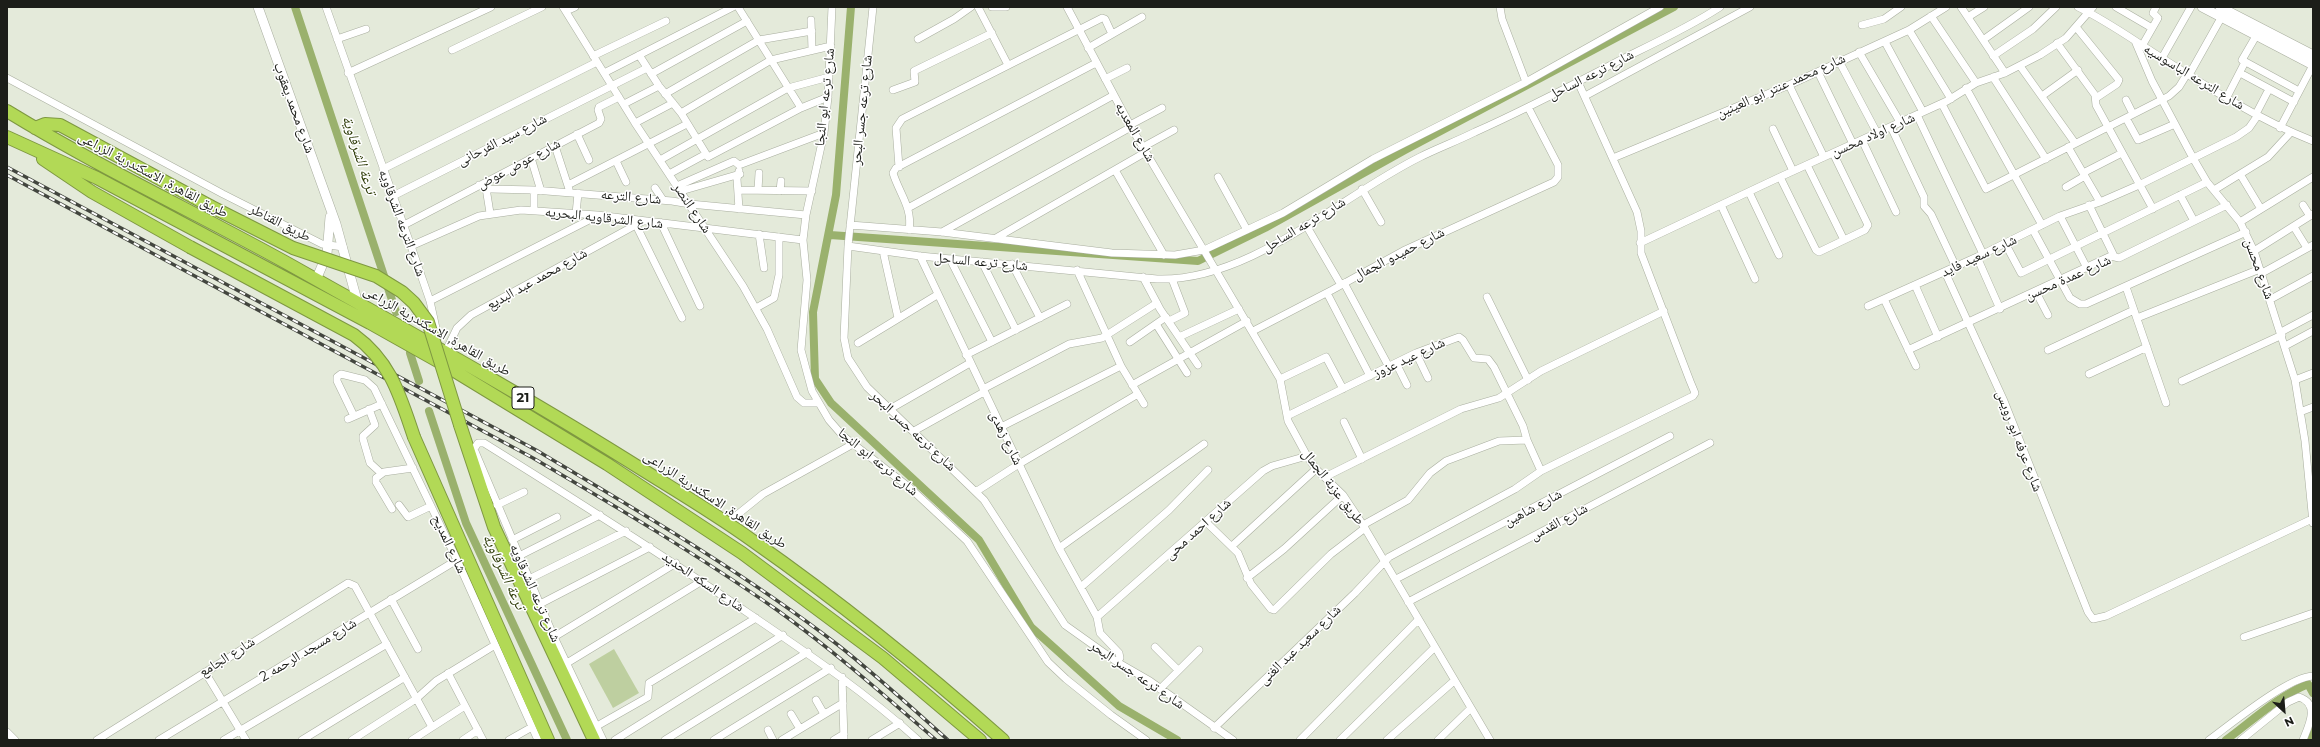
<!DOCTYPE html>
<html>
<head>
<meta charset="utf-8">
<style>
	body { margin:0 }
	#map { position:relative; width:2320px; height:747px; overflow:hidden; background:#e4eada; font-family:Montserrat,sans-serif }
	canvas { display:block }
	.frame { position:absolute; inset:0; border:8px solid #1c1e19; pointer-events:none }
	.north { position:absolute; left:2264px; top:691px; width:40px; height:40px; -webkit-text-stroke:3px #fff; paint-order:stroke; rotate:154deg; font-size:11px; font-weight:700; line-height:16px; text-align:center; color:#1c1e19 }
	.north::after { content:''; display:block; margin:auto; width:14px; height:18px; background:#1c1e19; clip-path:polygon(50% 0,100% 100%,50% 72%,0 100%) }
</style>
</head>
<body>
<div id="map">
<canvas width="2320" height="747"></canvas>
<div class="frame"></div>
<div class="north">N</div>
</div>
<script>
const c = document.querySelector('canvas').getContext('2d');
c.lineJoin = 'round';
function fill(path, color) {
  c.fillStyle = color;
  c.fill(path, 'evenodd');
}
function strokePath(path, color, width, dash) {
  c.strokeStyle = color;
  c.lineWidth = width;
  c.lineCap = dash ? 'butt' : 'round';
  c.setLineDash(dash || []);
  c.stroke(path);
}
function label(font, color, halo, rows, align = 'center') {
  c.font = font + ' Montserrat,"Noto Naskh Arabic",sans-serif';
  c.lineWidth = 3;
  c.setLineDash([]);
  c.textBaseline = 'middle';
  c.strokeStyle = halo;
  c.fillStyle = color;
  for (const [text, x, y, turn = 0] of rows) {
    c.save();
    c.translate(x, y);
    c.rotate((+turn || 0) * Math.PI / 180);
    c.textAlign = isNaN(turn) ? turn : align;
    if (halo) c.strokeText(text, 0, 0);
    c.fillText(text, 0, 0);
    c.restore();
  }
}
fill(new Path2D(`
	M614,649L639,693L613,708L589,664Z`), '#becfa0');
strokePath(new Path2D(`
	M295,7L396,312
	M851,7L836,195L813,312L815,379L831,403L979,540L1031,627L1119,706L1177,740
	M830,235L1198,261L1265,228L1405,150L1674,7
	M410,353L419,381
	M429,411L466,523L567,740
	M2226,740C2252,721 2277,697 2308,684L2313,693
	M2308,740L2313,725`), '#9ab16d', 8);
const street = new Path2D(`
	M326,7L411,246L430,301L438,337
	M563,7L635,123L743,286L767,329L797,397L804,403H818
	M738,7L801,108
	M832,7L828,97L824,133L806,215L803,240L807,280L801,350L812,391L829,420L843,436L910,488L967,541L1048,662L1066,679L1111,715L1146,740
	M873,7L848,246L844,338L848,358L867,387L984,500L1065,625L1117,662L1150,681L1233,740
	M978,7L1008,65
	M992,7H1006
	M1067,7L1131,127L1280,379L1288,421L1307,456L1316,469L1343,495L1363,525L1490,740
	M1500,7L1502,19L1526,82
	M1961,7L2005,73
	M2078,7C2105,20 2129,37 2154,53C2204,85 2257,119 2313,141
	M2116,7L2152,28
	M566,11L575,7
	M1931,16L1976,83
	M1968,17L1984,7
	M811,20L812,50
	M1862,25L1884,19L1901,7
	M2076,27L2119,80L2117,84L2096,98
	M1909,30L1951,99
	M2256,36L2242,60L2299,91
	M337,39L366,29
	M918,39L954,19L971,7
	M1983,40L2029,7
	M2135,41L2152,81L2193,158L2207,182L2240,222L2254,251L2295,380L2305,441L2313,523
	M1885,42L1923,112
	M2057,43L2095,95L2096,105L2153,209
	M2142,46L2158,18L2153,13L2156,7
	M1088,48L1142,17
	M452,50L542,7
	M1859,52L1900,122
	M639,55L659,86L681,113L708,157L801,108L828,97
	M593,56L666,21
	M1993,56L2033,29L2056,7
	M2162,58L2191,7
	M1839,61L1877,133
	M2020,66L2075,143
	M1818,72L1853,144
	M348,73L491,7
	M604,73L733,7
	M2240,73L2294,102
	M651,74L747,21
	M2189,75L2221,18
	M1993,77L2046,159
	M7,78L223,194L322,244L343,247
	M1105,79L1127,68
	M1789,85L1824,157
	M1966,88L2042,225
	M893,90L915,82L914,71L992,33
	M665,94L759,40L812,31
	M1585,96L1750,7
	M2042,96L2078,70
	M2227,97L2245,62
	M2126,100L2133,114
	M624,104L659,86
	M1942,104L1986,189L2169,96L2179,87L2187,74
	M681,113L771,60L831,46
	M2256,114L2269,89
	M1917,115L1983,254
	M2126,118L2138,140L2175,124
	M635,123L673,103
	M1130,125L1162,108
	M1891,127L1924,197V206L1931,214L1956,267
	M2280,128L2313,65
	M1773,129L1793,171
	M577,134L589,160
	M1862,140L1896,212
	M555,146L569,189
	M1143,147L1174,130
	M2068,147L2100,202
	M531,158L541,191
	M1613,158L1789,85L1909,30L1946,7
	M660,160L788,88L829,77
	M616,161L626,182
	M739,165L824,133
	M1807,165L1844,240
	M899,167L896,128L902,119L1102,18L1105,19L1112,34
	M383,169L597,62
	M1115,170L1164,255
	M2083,173L2122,153
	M669,174L706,154
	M2240,174L2261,209
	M1218,177L1247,230
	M1780,177L1816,250L1819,252L1865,230L1868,225L1833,153
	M479,185L491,189L534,190L672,201L690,204L806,215
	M568,185L687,124
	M677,186L734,161L739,165
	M2066,187L2085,176
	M486,188L490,213
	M655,188L663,200
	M1362,189L1381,222
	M534,190V211
	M739,190L812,191
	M758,190L759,173
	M2214,190L2268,157L2291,132
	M681,191L740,174
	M780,191L781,181
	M1749,192L1779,255
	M2180,195L2194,221
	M393,196L647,68
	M1721,205L1755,279
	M2089,205L2114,256
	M2303,205L2310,216
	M908,208L1114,95
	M739,209L737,179L739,171
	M576,214L578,193
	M2060,216L2087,268
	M2240,222L2313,177
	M661,223L700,306
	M404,225L599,123L601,119L598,110L599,107L619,97
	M636,225L682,318
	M850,225L942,232L1112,253L1175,255L1204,250L1283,213L1373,159L1526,82L1660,7
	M1306,225L1341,285
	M2294,227L2307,248
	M909,230C913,208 899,193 893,173L896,168L1096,63
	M2033,230L2070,298L2080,304H2086L2246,232
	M942,232L1131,127
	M759,234L764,268
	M996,238L1146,152
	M1640,243L1780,177L1947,101L1976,83L2005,73L2040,55L2066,38L2093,7
	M2005,243L2021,273L2207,182
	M411,246L479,216L521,210L597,215L803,240
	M848,246L920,256L1157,279C1250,282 1339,197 1420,157C1438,148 1457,141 1475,132C1527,109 1578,82 1628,56C1659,41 1691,26 1720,7
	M883,251L898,318
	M2254,251L2313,214
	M920,256L1059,548L1097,617L1100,633L1119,653L1120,658L1117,662
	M1977,257L2000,309
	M950,259L992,342
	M982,262L1016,330
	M1012,264L1040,318
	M1077,270L1121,366L1144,404
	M1945,272L2004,401L2088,612L2093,619L2106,616L2312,519
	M2262,273L2313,245
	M1143,277L1160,309L1198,365
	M1344,283L1389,367
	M1915,285L1938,337
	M2126,287L2166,403
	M2036,292L2048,315
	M1327,293L1370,376
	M1487,297L1528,380
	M1884,299L1916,366
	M2271,299L2313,276
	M430,301L597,216
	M1868,306L1977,257L2060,216L2100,202L2139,185L2236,137L2249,128L2258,115
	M756,308L774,298L779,275V237
	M2137,318L2260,269
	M1169,321L1185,313L1172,279
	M1156,324L1187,373
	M1253,331L1332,290L1403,251L1554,182L1558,177V165L1528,107
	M2281,332L2313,315
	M1179,337L1239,309
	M1130,342L1166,317
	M858,343L937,295
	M2285,346L2313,331
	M1908,350L2111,256L2119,258L2227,205
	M2048,350L2134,310
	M445,353L457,328L471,315L643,221
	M1416,353L1428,378
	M966,355L1067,304
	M1396,363L1407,385
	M2089,374L2147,347
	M1280,379L1326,357L1343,389
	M2295,380L2313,373
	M2182,381L2282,335
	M1132,385L1247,321
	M983,389L1069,344L1102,338L1157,303
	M369,409L375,425L363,436V439L370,463L381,473
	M890,409L970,363
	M2300,412L2313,407
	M354,416L337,381V377L341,374L365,380L374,388L457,560L538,740
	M1287,416L1416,353L1459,337L1463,340L1474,358L1488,359L1494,367L1523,426L1527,440L1541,471
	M348,419L382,404
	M1344,422L1362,459
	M1001,427L1121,366
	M914,431L984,392
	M1325,477L1461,409L1499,398L1541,371L1664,311
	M977,491L1019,464L1138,394
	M399,505L408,517L431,506
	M497,505L524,492
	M392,509L376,482V478L384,472L413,468
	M1206,522L1238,553L1251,584L1271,609L1274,610L1331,554L1365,528
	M727,523L763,494L853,444
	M1363,525L1408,500L1430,473L1446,461L1499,441L1527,440
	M512,540L557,517
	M1232,546L1316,469
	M1059,548L1204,444
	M519,556L600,515
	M1247,578L1284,549L1343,495
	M529,579L626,531
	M1396,579L1670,436
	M1081,587L1169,510L1208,470
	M391,599L418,649
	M1408,602L1710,443
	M540,604L650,547
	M1097,617L1263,471L1272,466L1307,456
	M554,637L676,563
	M2244,637L2313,613
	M1155,647L1178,670
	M567,663L702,581
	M205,672L246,740
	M448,673L483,740
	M842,677L844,740
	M1160,689L1199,650
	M816,700L824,714
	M791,714L800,729
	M597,726L648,697L649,683L756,618
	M1214,728L1355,593L1389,557L1515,489L1541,471L1693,396L1695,393L1690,381L1641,253V231L1637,212L1578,82
	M768,730L773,740
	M7,732L15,740
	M97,740L348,583L355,586L432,727
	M159,740L457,560
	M224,740L387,644
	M302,740L405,677
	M352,740L416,699L436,681L495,645
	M412,740L465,706
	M463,740L478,730
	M509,740L532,727
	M603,740L554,637L474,449L478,443H484C574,499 663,555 751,615C810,655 865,692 918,740
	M615,740L783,635
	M665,740L808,652
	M714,740L831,668
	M782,740L843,703
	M834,740L844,734
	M872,740L900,723
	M1300,740L1418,620
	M1340,740L1434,648
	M1387,740L1454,681
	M1438,740L1471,708
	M2209,740C2231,724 2288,677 2313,676
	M2241,740L2288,702L2299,697C2320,704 2309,725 2303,740`);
const secondary = new Path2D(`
	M258,7L336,224L358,304
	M2202,7L2313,65
	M2220,7L2313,55
	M316,280L327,254L330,217`);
const highway = new Path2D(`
	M7,111C100,168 199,214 294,267C411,333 529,398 643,470C680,493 717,515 753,541C840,602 923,669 1003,740
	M35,128L45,124L60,125L210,206
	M7,137L97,178L370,323L443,364L607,464L742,553L883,658L980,740
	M43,159L92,192L190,247
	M460,425L494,527L594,740
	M414,437L548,740`);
strokePath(street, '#a9ae9f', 8);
strokePath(secondary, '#a9ae9f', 10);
strokePath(highway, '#7e9841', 14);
strokePath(street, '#fff', 7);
strokePath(secondary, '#fff', 9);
strokePath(highway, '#b2d956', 12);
const rail = new Path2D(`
	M7,167L536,450C638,511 743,572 838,645C876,675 912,708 948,740
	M7,175L533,458C615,506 698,555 777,610C833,650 884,695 936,740`);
strokePath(rail, '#43463f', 3.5);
strokePath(rail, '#fff', 2, [6]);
const highwayBridge = new Path2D(`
	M210,206L293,248L376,276L402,292L414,303L428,322L460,425
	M190,247L354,335C391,362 400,396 414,437`);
strokePath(highwayBridge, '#7e9841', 14, []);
strokePath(highwayBridge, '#b2d956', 12);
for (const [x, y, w] of [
	[523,398,22]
]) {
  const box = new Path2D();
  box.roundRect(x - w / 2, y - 11, w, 22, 3);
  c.fillStyle = '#fff';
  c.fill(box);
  strokePath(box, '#1c1e19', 1);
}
label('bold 13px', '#1c1e19', null, [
	["21",523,398]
]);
label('14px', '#1c1e19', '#fff', [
	["شارع ترعه الساحل",1591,75,-27],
	["شارع الترعه الباسوسيه",2194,77,31],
	["شارع محمد عنتر ابو العينين",1781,86,-24],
	["شارع ترعه ابو النجا",825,97,-84],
	["شارع محمد يعقوب",294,108,70],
	["شارع ترعه جسر البحر",862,110,-84],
	["شارع المعديه",1135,132,60],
	["شارع اولاد محسن",1873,135,-24],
	["شارع سيد الفرحانى",502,140,-27],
	["شارع عوض عوض",519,164,-28],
	["طريق القاهرة, الاسكندرية الزراعى",153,175,28],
	["شارع الترعه",631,197,5],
	["شارع النصر",692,208,56],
	["شارع الشرقاويه البحريه",604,218,6],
	["طريق القناطر",280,223,27],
	["شارع الترعه الشرقاويه",402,223,70],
	["شارع ترعه الساحل",1304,225,-31],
	["شارع حميدو الجمال",1399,254,-27],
	["شارع سعيد فايد",1979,256,-25],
	["شارع ترعه الساحل",981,262,5],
	["شارع محسن",2259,269,70],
	["شارع عمدة محسن",2068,278,-24],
	["شارع محمد عبد البديع",537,279,-29],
	["طريق القاهرة, الاسكندرية الزراعى",437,331,30],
	["شارع عيد عزوز",1409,358,-25],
	["شارع ترعه جسر البحر",913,431,43],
	["شارع زهدى",1006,438,64],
	["شارع عرفه ابو رويس",2019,441,69],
	["شارع ترعه ابو النجا",878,462,39],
	["طريق عزبة الجمال",1333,487,52],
	["طريق القاهرة, الاسكندرية الزراعى",715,500,33],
	["شارع شاهين",1533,508,-28],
	["شارع القدس",1559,522,-28],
	["شارع احمد محى",1198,529,-42],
	["شارع المديح",449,544,65],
	["شارع السكه الحديد",703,582,34],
	["شارع ترعه الشرقاويه",535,593,66],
	["شارع سعيد عبد الغنى",1300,645,-44],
	["شارع مسجد الرحمه 2",308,650,-31],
	["شارع الجامع",227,657,-32],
	["شارع ترعه جسر البحر",1137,675,34]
]);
label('italic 15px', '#313f0c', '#fff', [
	["ترعة الشرقاوية",359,155,72],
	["ترعة الشرقاوية",504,572,65]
]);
</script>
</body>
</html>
